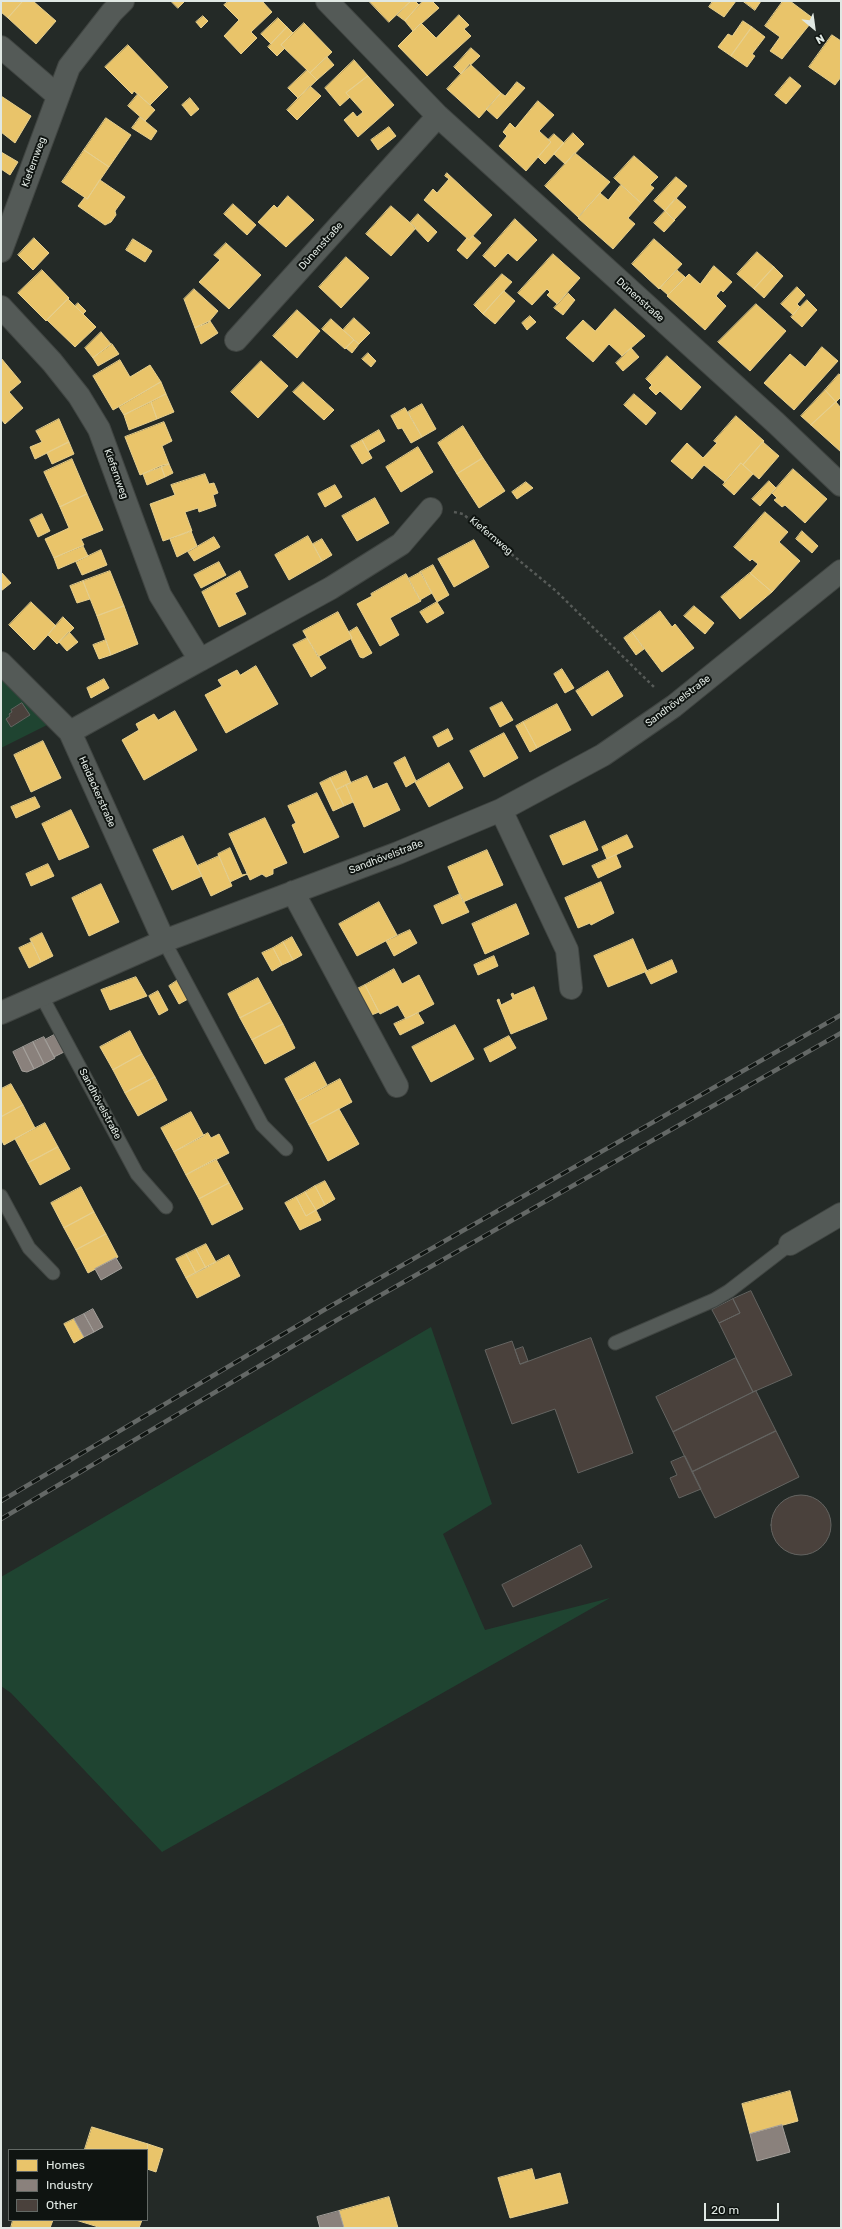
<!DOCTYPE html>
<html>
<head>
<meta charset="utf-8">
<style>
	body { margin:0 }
	#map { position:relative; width:842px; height:2229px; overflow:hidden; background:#242a27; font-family:Rubik,sans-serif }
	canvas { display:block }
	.frame { position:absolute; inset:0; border:2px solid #e0e8e3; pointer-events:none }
	.legend { position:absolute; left:8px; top:2149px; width:140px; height:72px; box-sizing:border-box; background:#0f1411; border:1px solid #636965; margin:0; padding:5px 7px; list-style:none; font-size:12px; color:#e0e8e3 }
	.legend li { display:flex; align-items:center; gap:8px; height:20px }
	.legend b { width:20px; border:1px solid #636965 }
	.north { position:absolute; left:794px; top:8px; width:40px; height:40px; -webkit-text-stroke:3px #0f1411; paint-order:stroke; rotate:151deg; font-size:11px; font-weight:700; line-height:16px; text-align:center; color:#e0e8e3 }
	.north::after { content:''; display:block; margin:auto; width:14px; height:18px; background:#e0e8e3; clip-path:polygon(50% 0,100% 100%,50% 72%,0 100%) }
	.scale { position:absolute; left:704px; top:2203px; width:75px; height:18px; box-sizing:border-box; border:2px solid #e0e8e3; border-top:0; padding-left:5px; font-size:12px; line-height:14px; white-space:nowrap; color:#e0e8e3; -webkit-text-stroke:3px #0f1411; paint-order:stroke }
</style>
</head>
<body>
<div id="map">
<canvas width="842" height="2229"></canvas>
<div class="frame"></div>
<ul class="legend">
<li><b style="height:11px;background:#e9c46a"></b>Homes</li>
<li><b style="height:11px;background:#8a817c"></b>Industry</li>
<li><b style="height:11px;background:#4a413c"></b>Other</li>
</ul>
<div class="north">N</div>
<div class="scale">20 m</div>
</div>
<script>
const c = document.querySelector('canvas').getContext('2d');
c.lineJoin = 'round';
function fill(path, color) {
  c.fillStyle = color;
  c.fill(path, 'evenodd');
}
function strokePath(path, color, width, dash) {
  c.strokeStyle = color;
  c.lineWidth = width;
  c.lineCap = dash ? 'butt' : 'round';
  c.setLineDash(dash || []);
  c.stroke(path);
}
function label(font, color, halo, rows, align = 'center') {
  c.font = font + ' Rubik,sans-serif';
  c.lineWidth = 4;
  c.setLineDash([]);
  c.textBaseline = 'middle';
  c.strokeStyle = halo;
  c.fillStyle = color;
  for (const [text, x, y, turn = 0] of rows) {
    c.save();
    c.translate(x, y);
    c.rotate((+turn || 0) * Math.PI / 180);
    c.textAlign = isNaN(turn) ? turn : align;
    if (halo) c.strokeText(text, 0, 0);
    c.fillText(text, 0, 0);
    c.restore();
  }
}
fill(new Path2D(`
	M1,670L53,722L1,748Z
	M431,1327L492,1504L443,1534L485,1630L610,1598L162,1852L11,1693L1,1686V1577Z`), '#1f4431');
const homes = new Path2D(`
	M1,1H23L8,18L1,12Z
	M23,1H33L56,21L36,44L8,18Z
	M171,1H185L178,8Z
	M229,1H262L272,12L251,32L257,38L241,54L224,36L239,20L224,5Z
	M369,1H411L389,22Z
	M411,1H415L419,5L405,21L397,15Z
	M423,1H432L439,8L413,31L405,21Z
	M713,1H736L724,17L709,7Z
	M743,1H761L755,10Z
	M783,1H790L814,19L782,59L770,51L780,37L765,26Z
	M459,15L469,25L464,29L471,36L427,76L398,46L421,23L436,38Z
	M203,16L208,21L201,28L196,22Z
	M278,18L287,27L271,44L261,34Z
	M743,21L752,27L731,56L718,47L728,34L732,36Z
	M304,23L332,52L310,73L281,45Z
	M287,27L293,33L281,45L285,48L277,56L268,47Z
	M752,27L765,37L752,54L755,56L747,67L731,56Z
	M832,35L841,41V77L835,85L809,67Z
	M128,45L168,87L150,105L134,91L132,94L105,67Z
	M471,48L480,56L461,74L454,67Z
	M327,57L334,65L317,80L310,73Z
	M354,60L368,76L346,93L350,97L340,106L325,88Z
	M470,64L501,93L479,118L447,89Z
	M307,70L317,80L298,98L288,88Z
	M368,76L394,105L358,137L344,120L353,112L357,117L363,112L346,93Z
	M790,77L801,86L786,104L775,95Z
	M517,82L525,88L497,119L486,109L501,93L505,96Z
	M310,86L321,96L297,120L287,110Z
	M138,94L155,110L145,121L128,106Z
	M1,96L31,116L15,143L1,132Z
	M190,98L199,109L191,116L182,105Z
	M538,101L554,115L539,131L551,142L526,171L499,146L507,136L503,132L510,123L515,128Z
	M140,117L157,131L151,140L132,128Z
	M106,118L131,135L109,167L84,150Z
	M389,127L396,136L378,150L371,140Z
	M573,133L584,144L565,164L554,154Z
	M554,134L564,143L545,164L538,157L551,142L548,140Z
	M84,150L109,167L87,199L62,182Z
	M1,152L18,162L10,175L1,169Z
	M575,153L610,182L578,217L545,186Z
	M634,156L658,177L650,185L654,188L641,203L614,178Z
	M447,173L492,215L469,240L424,200L433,189L437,193L449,179L445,176Z
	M676,177L687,186L665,211L654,201Z
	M100,180L125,197L115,211L116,215L111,222L105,225L78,206L85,197L87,199Z
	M621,185L641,203L628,218L635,224L613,249L578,218L600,193L608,200Z
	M288,196L314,220L286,247L258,222L274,205L277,208Z
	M676,198L686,207L674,220L665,211Z
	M233,204L256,225L247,235L224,214Z
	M391,206L416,228L391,256L366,234Z
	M665,211L675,220L664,232L654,223Z
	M418,214L437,232L428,242L410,223Z
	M515,219L537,240L517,261L508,253L495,267L483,256Z
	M473,236L481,243L467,259L457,250L467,238L469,240Z
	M34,238L49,253L33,270L18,255Z
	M133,239L152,251L145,262L126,250Z
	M654,239L682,264L659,289L632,264Z
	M226,243L261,275L229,309L199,282L220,260L214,255Z
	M757,252L774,267L754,289L737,274Z
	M553,254L580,278L557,304L547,295L550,292L547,289L532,305L518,293Z
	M346,257L369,278L341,308L319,287Z
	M714,266L732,282L723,292L721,290L716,296L726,306L705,330L667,296L689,274L700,284Z
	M774,267L783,276L764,298L754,289Z
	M42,270L69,298L46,321L18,293Z
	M677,270L685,277L668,295L660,288Z
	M502,274L512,282L483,314L474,305Z
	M797,287L805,295L797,304L800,307L793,315L781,304Z
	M194,289L218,311L208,323L195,328L184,299Z
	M504,291L515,301L495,324L483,314Z
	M568,293L575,300L563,315L554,308Z
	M68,299L96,327L75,347L47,320Z
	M807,300L817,310L802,327L791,317Z
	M78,303L86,311L83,314L75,306Z
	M756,304L786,331L750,371L718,342Z
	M615,309L645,336L622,356L609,344L593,362L566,338L583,320L595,331Z
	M297,310L320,331L297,358L273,336Z
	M530,316L536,322L527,330L522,323Z
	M354,318L370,333L359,344L343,330Z
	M331,319L354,340L345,349L322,329Z
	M210,321L218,333L201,344L195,328Z
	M101,332L111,344L93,358L85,348Z
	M354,340L359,344L352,353L346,348Z
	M112,344L119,354L98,366L93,358Z
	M822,347L838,361L794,410L764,383L790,354L805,367Z
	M631,348L639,357L623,371L616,363Z
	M368,353L376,361L371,367L362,359Z
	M667,356L701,387L681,410L660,391L656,395L649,388L652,385L646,379Z
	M1,358L21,382L9,392L23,408L5,424L1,419Z
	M120,360L130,377L150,365L161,382L113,410L93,376Z
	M261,361L288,386L258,418L231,392Z
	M839,374L841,376V397L836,402L825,390Z
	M161,382L166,394L124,415L119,407Z
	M303,382L334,410L324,420L293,392Z
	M825,390L836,402L811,425L801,416Z
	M166,394L174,412L157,419L151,402Z
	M634,394L656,413L646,425L624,405Z
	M151,402L157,419L129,430L124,415Z
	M836,402L841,408V452L811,425Z
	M422,404L436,429L422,437L408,412Z
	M405,408L422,437L411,443L402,428L398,429L391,416Z
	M736,416L764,441L743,465L741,463L725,482L704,465L692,479L671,461L687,443L703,458L717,443L714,441Z
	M59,419L69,442L35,459L30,447L42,442L36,431Z
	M164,422L172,441L162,446L169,464L140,475L125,437Z
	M463,426L483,458L457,474L438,443Z
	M379,430L385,441L368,451L362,440Z
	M362,440L372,458L362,464L351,446Z
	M69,442L74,454L52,464L47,453Z
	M763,442L779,456L759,479L743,465Z
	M418,447L433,472L401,492L386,467Z
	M483,458L505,491L479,508L457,474Z
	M72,459L87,494L60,507L44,472Z
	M741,463L753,474L734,495L723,485Z
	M169,464L173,473L165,477L161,466Z
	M161,466L165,477L147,485L143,474Z
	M793,469L827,499L805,523L785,505L782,507L774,500L777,498L772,493Z
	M205,474L209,484L214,483L218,493L213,495L216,506L199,512L198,508L185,512L192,531L163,541L150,504L175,495L171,485Z
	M769,481L776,488L760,506L752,499Z
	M526,482L533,488L517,499L512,492Z
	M335,485L342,497L325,507L318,494Z
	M87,494L103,530L81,539L84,545L54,558L45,539L69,528L60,507Z
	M375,498L389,523L357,541L342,516Z
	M765,512L788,532L779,542L800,561L772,592L750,573L758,564L752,559L750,561L734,547Z
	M42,514L50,531L38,537L30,520Z
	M191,531L197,546L177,557L170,539Z
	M802,531L818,546L812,553L796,539Z
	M308,536L322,561L289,580L275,555Z
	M214,537L220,547L194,561L188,552Z
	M322,539L332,555L322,561L313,544Z
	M474,540L489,567L454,587L438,559Z
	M83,546L88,556L58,569L54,558Z
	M101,550L107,565L82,575L76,562Z
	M219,562L226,575L201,588L194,575Z
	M433,565L449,595L437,602L420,572Z
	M110,571L124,606L97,616L83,581Z
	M240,571L248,587L235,593L246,614L219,627L202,592Z
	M1,572L11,583L1,591Z
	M421,572L432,593L420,600L408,579Z
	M750,573L772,592L740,619L721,597Z
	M406,574L421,601L390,618L399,635L380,646L357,604L372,596L371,594Z
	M83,581L90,599L77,603L70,586Z
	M31,602L56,626L34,650L9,625Z
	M437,602L444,613L427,623L420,612Z
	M124,606L138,644L111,655L97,616Z
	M694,606L714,623L705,634L684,616Z
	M660,611L672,627L675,624L694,648L662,672L632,632Z
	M338,612L352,638L318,657L303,631Z
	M63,617L74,628L57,644L48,635Z
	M357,627L372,653L363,658L360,657L351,639L352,638L349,632Z
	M69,632L78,642L67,651L59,642Z
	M632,632L644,649L636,655L624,638Z
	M307,638L326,668L311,677L293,645Z
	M106,640L111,655L99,659L93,645Z
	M256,666L278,704L226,733L205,695L222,686L218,680L237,670L240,675Z
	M562,669L574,688L565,693L554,674Z
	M608,671L623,696L592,716L576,691Z
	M104,679L109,688L91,698L87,688Z
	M502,702L513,720L500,727L490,708Z
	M557,704L571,730L537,748L523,722Z
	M175,711L197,750L144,780L122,740L139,730L136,724L154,714L158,720Z
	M523,722L537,748L530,752L516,726Z
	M448,729L453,739L438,747L433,737Z
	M504,733L518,758L484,777L470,751Z
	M43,741L61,778L31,792L14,755Z
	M405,757L416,781L406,787L394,763Z
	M449,763L463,788L429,807L415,782Z
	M346,771L351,783L336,790L330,778Z
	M367,776L373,789L387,783L400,810L364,827L346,785Z
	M330,778L344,806L333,811L320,783Z
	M346,785L353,802L344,806L336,790Z
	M317,793L339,837L304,853L292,825L296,823L288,806Z
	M35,797L40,807L16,818L11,807Z
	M71,810L89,847L59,860L42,824Z
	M265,818L287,863L273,869V874L266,877L262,874L250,880L229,834Z
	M585,821L598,850L563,865L550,836Z
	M627,835L633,847L607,859L602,847Z
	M183,836L202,876L172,890L153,850Z
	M230,848L242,875L247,874L230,882L218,854Z
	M487,850L503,885L463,902L448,867Z
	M616,855L621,867L598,878L592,866Z
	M219,856L232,886L211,896L197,866Z
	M48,864L54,876L31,886L26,874Z
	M601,882L614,913L591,925L590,923L578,928L565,898Z
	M101,884L119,922L89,936L72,898Z
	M460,894L469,912L442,924L434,906Z
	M379,902L397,935L357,956L339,924Z
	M516,904L529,934L485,954L472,924Z
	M410,930L417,943L394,956L386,941Z
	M42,933L53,956L41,962L30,939Z
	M292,937L302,955L293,960L283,942Z
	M633,939L647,971L608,987L594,956Z
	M32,942L41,962L29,968L19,948Z
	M283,942L293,960L282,965L273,948Z
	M273,948L282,965L272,971L262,953Z
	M494,956L498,966L478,975L474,965Z
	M672,960L677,972L651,984L645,972Z
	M394,969L402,984L419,975L434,1004L406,1019L398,1005L380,1014L365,985Z
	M136,977L147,996L110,1010L101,990Z
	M258,978L271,1002L240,1018L228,994Z
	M178,980L188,999L179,1004L169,986Z
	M365,985L379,1012L369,1016L355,990Z
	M534,987L547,1019L511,1034L497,1000L499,999L501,1005L513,999L511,994L513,993L514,995Z
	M158,991L168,1010L159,1015L149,996Z
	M271,1002L283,1024L252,1040L240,1018Z
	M418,1013L424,1023L400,1035L394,1024Z
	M283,1024L295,1048L265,1064L252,1040Z
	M455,1025L474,1059L431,1082L412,1047Z
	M130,1031L142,1054L113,1070L100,1047Z
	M509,1036L516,1048L490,1062L484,1049Z
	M142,1054L155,1077L125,1093L113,1070Z
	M315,1062L327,1085L297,1102L285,1079Z
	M155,1077L167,1100L138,1116L125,1093Z
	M340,1079L352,1102L309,1125L297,1102Z
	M11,1084L23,1105L1,1117V1089Z
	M23,1105L35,1128L4,1145L1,1139V1117Z
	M339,1109L359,1144L328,1161L309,1125Z
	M191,1112L204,1136L174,1152L161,1128Z
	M45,1123L58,1147L28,1163L15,1139Z
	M208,1133L211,1138L219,1134L229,1153L186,1175L174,1152Z
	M58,1147L70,1169L40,1185L28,1163Z
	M216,1159L229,1183L199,1199L186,1175Z
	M325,1181L335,1199L325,1205L315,1186Z
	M229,1183L243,1209L212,1225L199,1199Z
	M315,1186L325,1205L316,1210L305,1192Z
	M81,1187L94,1212L64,1228L51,1203Z
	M305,1192L316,1210L306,1216L296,1197Z
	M296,1197L306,1216L316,1210L321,1220L300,1230L285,1203Z
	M94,1212L106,1234L76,1250L64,1228Z
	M106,1234L118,1257L88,1273L76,1250Z
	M206,1244L216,1262L206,1268L196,1249Z
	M196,1249L206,1268L196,1273L186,1254Z
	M186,1254L196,1273L186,1278L176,1259Z
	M229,1255L240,1276L197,1298L186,1278Z
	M74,1319L84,1337L74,1343L64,1324Z
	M790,2091L798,2121L750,2134L742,2104Z
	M92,2127L148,2144L147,2150L85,2149Z
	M148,2144L163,2149L156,2172L147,2169Z
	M532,2169L535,2180L560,2173L568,2203L510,2218L498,2178Z
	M389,2197L398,2228H344L339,2211Z
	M13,2220H53L50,2228H11Z
	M76,2220H142L139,2228H102Z`);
fill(homes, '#e9c46a');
strokePath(homes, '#e6cf8e', 1);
const industry = new Path2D(`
	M54,1035L64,1052L54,1057L45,1040Z
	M44,1037L55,1058L44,1064L33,1042Z
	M33,1042L44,1064L34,1069L23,1047Z
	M23,1047L34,1069L27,1072L22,1071L13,1052Z
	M116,1258L122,1268L101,1280L95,1269Z
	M93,1309L103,1327L94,1332L84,1314Z
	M84,1314L94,1332L84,1337L74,1319Z
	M782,2125L790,2152L757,2161L750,2134Z
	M339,2211L344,2228H320L317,2217Z`);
fill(industry, '#8a817c');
strokePath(industry, '#a4a09b', 1);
const building = new Path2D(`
	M22,703L30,715L11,727L6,719L10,716L9,714L12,712L11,710Z
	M751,1291L792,1375L753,1392L719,1323L740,1313L733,1299Z
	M733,1299L740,1313L719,1323L712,1310Z
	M591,1338L633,1453L578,1473L555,1409L512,1424L485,1350L512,1341L520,1364Z
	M523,1347L528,1361L520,1364L515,1350Z
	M736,1358L753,1392L673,1432L656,1397Z
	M756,1391L776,1431L692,1472L673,1432Z
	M776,1431L799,1477L715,1518L692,1472Z
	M685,1456L701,1489L679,1498L670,1478L677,1475L671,1462Z
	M771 1525a30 30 0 1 1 60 0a30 30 0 1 1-60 0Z
	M581,1545L592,1567L513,1607L502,1585Z`);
fill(building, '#4a413c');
strokePath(building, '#646461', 1);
const service = new Path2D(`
	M164,941L262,1125L286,1149
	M41,995L137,1174L166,1207
	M1,1196L29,1248L53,1273
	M615,1343L714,1300L729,1291L790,1244`);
const minor = new Path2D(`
	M327,1L438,116L776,423L841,485
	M1,47L58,96
	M1,251L69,67L112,12L123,1
	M1,307L52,362L79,396L99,429L160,595L200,660L70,732
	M236,340L438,116
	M200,660L331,588L401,544L431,509
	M1,663L70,732L164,941
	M501,810L567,950L571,988
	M293,892L397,1086
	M1,1013L164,941L398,853L501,810L603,755L674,706L841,571
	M790,1244L841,1214`);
strokePath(service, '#404542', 15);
strokePath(minor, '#404542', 24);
strokePath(new Path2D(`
	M454,512L463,514L556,591L656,689`), '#575b58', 2.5, [3, 3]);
strokePath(service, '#545a57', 13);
strokePath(minor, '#545a57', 22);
const rail = new Path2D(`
	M1,1501L329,1307L841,1015
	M1,1519L337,1320L841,1033`);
strokePath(rail, '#646866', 4.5);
strokePath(rail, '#0f1411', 3, [9]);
label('10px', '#e0e8e3', '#0f1411', [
	["Kiefernweg",34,162,-70],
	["Dünenstraße",321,246,-48],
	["Dünenstraße",640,300,42],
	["Kiefernweg",116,474,70],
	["Kiefernweg",491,536,40],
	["Sandhövelstraße",678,701,-37],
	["Heidackerstraße",97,792,66],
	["Sandhövelstraße",386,857,-21],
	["Sandhövelstraße",100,1104,62]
]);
</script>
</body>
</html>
